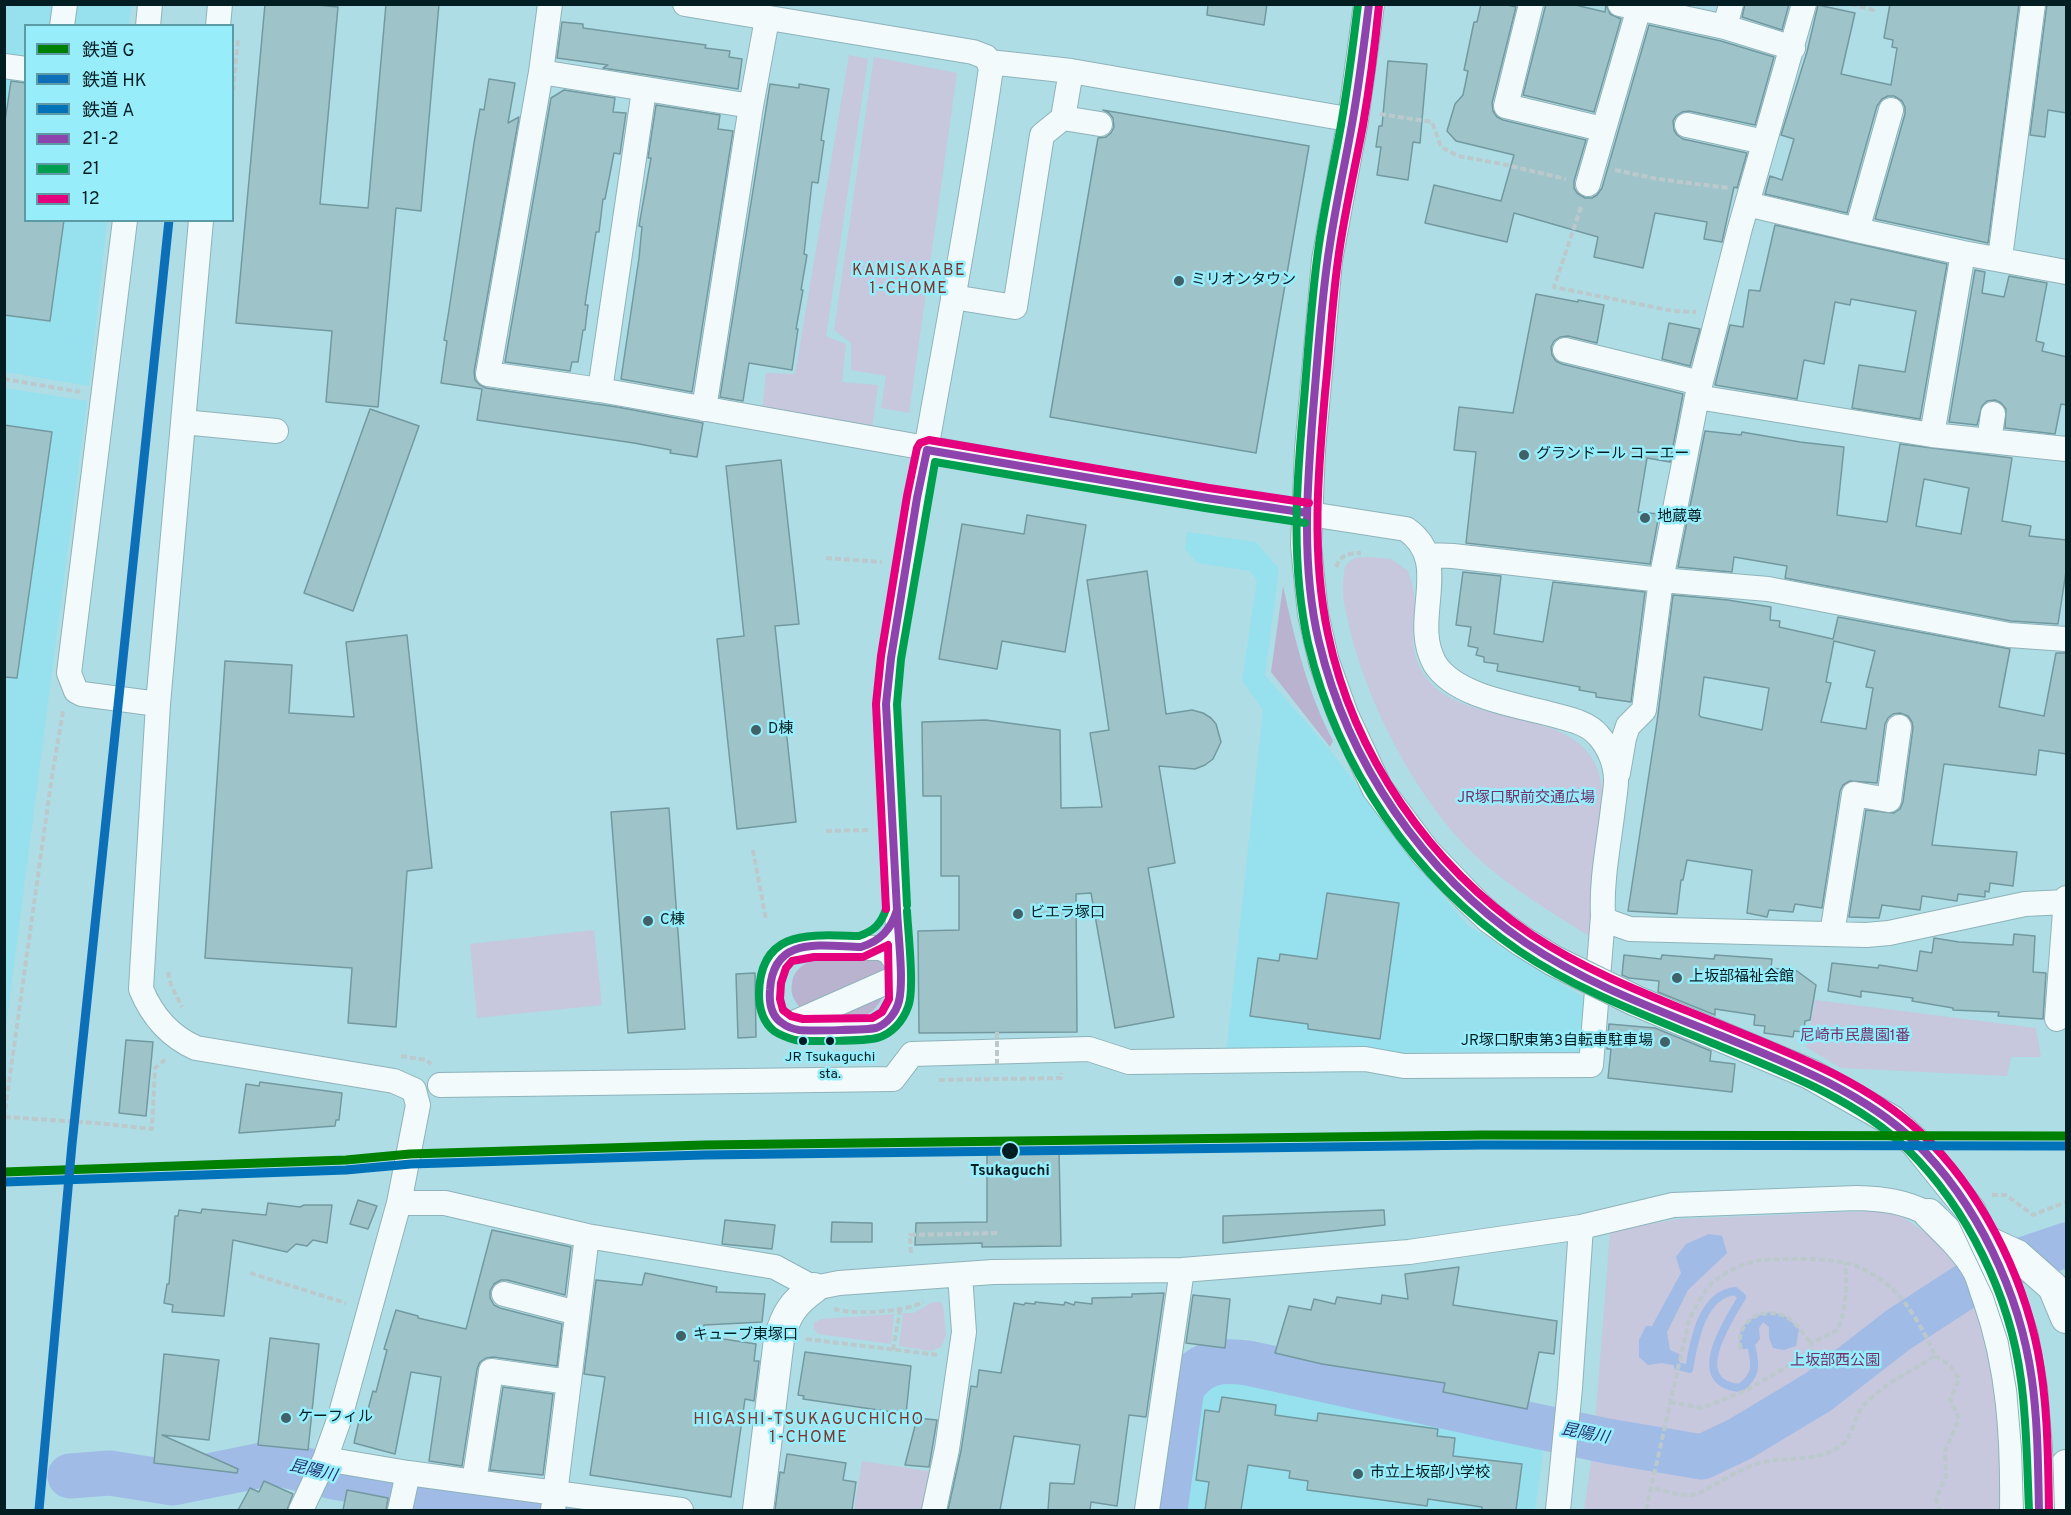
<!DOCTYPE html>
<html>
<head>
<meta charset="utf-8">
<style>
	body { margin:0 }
	#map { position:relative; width:2071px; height:1515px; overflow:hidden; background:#aedde5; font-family:Overpass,"Noto Sans JP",sans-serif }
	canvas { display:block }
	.frame { position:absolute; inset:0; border:6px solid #031e23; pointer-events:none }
	.legend { position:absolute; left:24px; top:24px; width:210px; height:198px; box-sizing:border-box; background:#98edfb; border:2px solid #5c9aa5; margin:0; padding:8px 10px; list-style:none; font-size:18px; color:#031e23 }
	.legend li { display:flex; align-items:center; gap:12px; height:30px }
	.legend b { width:30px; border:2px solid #5c9aa5 }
</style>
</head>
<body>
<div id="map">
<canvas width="2071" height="1515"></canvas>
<div class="frame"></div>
<ul class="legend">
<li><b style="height:8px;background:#008000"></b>鉄道 G</li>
<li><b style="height:8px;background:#0d6fb8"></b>鉄道 HK</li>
<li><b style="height:8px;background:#0072ba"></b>鉄道 A</li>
<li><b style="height:8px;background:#8e44ad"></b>21-2</li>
<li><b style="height:8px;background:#009f4f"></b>21</li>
<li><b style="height:8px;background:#e5007d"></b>12</li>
</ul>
</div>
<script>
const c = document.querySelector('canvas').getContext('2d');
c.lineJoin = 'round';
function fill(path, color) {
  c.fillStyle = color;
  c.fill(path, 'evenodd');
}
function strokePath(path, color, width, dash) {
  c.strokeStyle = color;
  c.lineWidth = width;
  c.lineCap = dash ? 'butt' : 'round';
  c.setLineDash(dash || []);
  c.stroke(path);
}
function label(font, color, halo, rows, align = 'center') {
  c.font = font + ' Overpass,"Noto Sans JP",sans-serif';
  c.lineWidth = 5;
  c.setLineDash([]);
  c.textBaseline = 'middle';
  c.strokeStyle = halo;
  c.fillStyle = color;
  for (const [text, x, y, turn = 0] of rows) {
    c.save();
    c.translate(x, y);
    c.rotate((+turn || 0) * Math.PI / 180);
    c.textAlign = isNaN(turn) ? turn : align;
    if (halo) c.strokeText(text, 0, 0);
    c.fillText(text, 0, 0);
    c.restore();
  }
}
fill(new Path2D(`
	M4,5H131L129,25L26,26V220L107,221L89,386L5,372Z
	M5,388L87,401L5,1035Z
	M1187,532L1256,542L1279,569L1265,675L1329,749L1435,886L1467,925L1589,1001L1584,1052L1226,1053L1263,710L1242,680L1257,580L1250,571L1197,563L1185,549Z
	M1225,1367L1545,1438L1535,1510H1171L1188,1392Z`), '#96e1ed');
fill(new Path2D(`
	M849,55L868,59L826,336L846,344L842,382L878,385L872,429L762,413L766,373L795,374Z
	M874,57L957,73L909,413L881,408L886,376L851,370V343L834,330Z
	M1368,557L1391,559L1408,571C1410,578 1413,585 1414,593C1417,623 1406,645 1423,673C1460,734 1585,699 1601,781C1604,801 1599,824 1597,845C1594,875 1591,905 1589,936C1542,906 1488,875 1452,831C1406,777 1364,694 1349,625C1347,615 1343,603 1343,593C1342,584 1344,575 1345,566L1354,558Z
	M594,930L602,1005L477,1018L470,944Z
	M1815,1000L2036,1028L2041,1057H2011L2007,1076L1841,1068L1806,1047Z
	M1873,1211L1900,1215L1927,1234L1958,1263L1971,1284L2000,1385L2005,1510H1584L1593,1449L1610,1232L1677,1219Z
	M933,1302H940L943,1305L946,1335L941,1347L931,1351L899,1346L903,1313H913Z
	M894,1314L891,1344L818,1334L814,1329V1323L821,1319Z
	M862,1461L934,1472L929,1510H854Z`), '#c7c7de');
fill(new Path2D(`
	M1283,586C1295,640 1307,691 1333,741L1330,747L1271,672Z
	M878,957L886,968L885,972L800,1008C794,1000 790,994 792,983C797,949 853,958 878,957Z
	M885,991C872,1026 848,1019 817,1021Z`), '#bab3d0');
fill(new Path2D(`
	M1709,1234L1722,1236L1727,1253L1688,1290L1667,1332L1670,1350L1681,1355L1678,1366L1662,1363L1648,1365L1639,1357V1340L1646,1326H1652L1681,1273L1676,1257L1686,1244Z
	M1772,1312L1787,1317L1799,1329L1796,1346L1784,1350L1773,1348L1769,1338V1327L1763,1322L1759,1328L1760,1339L1752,1349H1741C1735,1325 1751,1316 1772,1312Z`), '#9fbbe6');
strokePath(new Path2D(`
	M1678,1366L1689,1369C1694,1342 1701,1295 1735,1291L1742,1297C1728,1321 1686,1383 1740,1388C1756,1376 1756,1367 1752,1349`), '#9fbbe6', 8);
strokePath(new Path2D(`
	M70,1476L110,1473L173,1483L262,1465H284L339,1478L556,1510
	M1165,1510L1182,1388C1200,1362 1218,1359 1248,1363L1498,1418L1607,1441L1702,1457L1740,1439L1818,1392L1898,1330L1989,1271L2066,1245`), '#9fbbe6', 45);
const building = new Path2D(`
	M265,4H306L338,7L320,204L368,208L386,4H439L421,211L396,208L378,407L326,402L332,331L236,323Z
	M1208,4H1267L1264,25L1207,15Z
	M1481,4H1503L1516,7L1492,103L1493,111L1497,117L1503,120L1586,140L1574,181V188L1577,193L1585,198H1592L1597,195L1602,188L1649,25L1721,41L1774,57L1755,125L1689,111L1682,112L1676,116L1673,121L1674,130L1677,135L1683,139L1747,153L1737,188L1734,187L1722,242L1704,239L1707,222L1655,213L1643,268L1594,257L1598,237L1514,213L1507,242L1425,223L1434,185L1501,201L1514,155L1456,141L1447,131L1455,104L1463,95L1468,71L1464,70L1474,22H1477Z
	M1546,4H1571L1605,12L1606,4L1610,14L1621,19L1594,112L1523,95Z
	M1745,4H1789L1782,30L1742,17Z
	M1890,4H2019L1988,243L1875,219L1905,114V107L1902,101L1894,96H1888L1882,99L1877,106L1847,213L1765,194L1770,176L1782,180L1794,139L1781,135L1807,52L1818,5L1855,13L1841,74L1891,85L1897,48L1892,47L1893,40L1884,38Z
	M2047,4H2067V113L2048,110L2045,137L2030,135Z
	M562,22L583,24V28L706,45L705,48L730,51L729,57L742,59L738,89L603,68L608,65L557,58Z
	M1388,61L1427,64L1420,143L1413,142L1408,180L1377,175L1381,147H1376L1379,126H1382Z
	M489,79L515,83L508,123L519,117L474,372L475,380L480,385L486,388L617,407L703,423L697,457L670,453L671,450L634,443L477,420L482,389L441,383L447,341L444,340L449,310L474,143L480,109L484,110Z
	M11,81L26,83V220H64L50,321L4,315V128Z
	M770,84L799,88V84L829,89L821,140L824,141L818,183L812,182L804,254L807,255L801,290H803L796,329H798L792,370L749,363L743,401L720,397Z
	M564,90L615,98L613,112L626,113L620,154L614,153L605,199H603L599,232H596L585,305H588L585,330H583L578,362H572L570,371L505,362L551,98Z
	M656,105L720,115L718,129L733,131L692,392L621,379L639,258L642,227L639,226L651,158H648Z
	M1103,110L1309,146L1256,453L1050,417L1098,138L1106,137L1111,133L1114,127L1113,118L1109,113Z
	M1775,225L1947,264L1920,419L1852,408L1859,365L1905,372L1916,311L1851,299L1850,305L1835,302L1824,364L1804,360L1797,399L1715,385L1730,325L1743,327L1749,290L1760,291Z
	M1975,270L1985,272L1982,293L2004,297L2009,276L2047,283L2036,341L2044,343L2042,351L2067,357V405L2061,404L2055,434L2005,428L2006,409L2001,403L1995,400L1987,401L1982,406L1977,425L1949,422Z
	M1536,294L1578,302V300L1604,305L1597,343L1568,336L1560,337L1554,341L1551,347L1552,355L1556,361L1562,364L1683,394L1670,462L1647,458L1638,512L1659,514L1650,564L1466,543L1476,452L1454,450L1459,407L1513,413Z
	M1669,323L1700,329L1690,366L1662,359Z
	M370,409L419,426L353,611L304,593Z
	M4,425L52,432L17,678L4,677Z
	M1705,431L1741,435L1742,432L1800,442L1844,447L1837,515L1887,522L1900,444L2012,458L2002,521L2031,526L2029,536L2067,540V565L2058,624L2011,621L1785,578L1787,566L1734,557L1732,572L1678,567ZM1924,479L1969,488L1961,534L1916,526Z
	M781,460L799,624L775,626L796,822L737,829L717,639L744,636L726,466Z
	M1027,515L1086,525L1065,652L1002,641L997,669L939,659L962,524L1024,534Z
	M1147,571L1166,714L1192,710L1203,713L1211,718L1216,724L1221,742L1213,759L1205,765L1195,769L1159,766L1175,863L1148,868L1174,1017L1115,1028L1091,893L1076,894L1077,1032L919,1033L918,931L959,930V876H941V796H923L922,722L986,720L1060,730L1061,808L1102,807L1090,733L1109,730L1087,580Z
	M1463,572L1501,576L1494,634L1543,642L1553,582L1645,592L1631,702L1596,697V693L1579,690L1580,687L1497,671L1498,664L1484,662V657L1476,655L1478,648L1468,646L1471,627L1456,625Z
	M1673,595L1728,600L1771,607L1770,620L1780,621L1779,627L1833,639L1838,617L2010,649L1999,707L2044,716L2056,653H2067V754L2039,750L2036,775L1944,764L1932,845L2017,852L2013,886L1990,883L1989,892L1985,891V897L1958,894L1957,901L1922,896L1920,910L1882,905L1879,918L1849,917L1866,810L1894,813L1900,809L1903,802L1913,728L1912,722L1908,716L1900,713L1893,714L1888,718L1885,724L1877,783L1850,781L1843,785L1840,791L1822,908L1795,904L1793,912L1769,910L1767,917L1747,913L1752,870L1687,860L1683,880H1681L1677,914L1628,911L1657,722ZM1834,641L1875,651L1866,687L1873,688L1866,729L1821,722L1831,683L1826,682ZM1704,677L1769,688L1762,730L1701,717L1699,715Z
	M407,635L432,868L407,871L396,1027L348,1023L352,968L205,958L225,661L292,665L289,713L354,717L346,642Z
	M669,808L685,1029L628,1033L611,812Z
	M1327,893L1399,903L1380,1039L1308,1029V1024L1250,1016L1258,958L1279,961L1280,954L1317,959Z
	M2014,934L2035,936L2033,972L2046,973L2043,1019L1998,1016L1999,1012L1953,1010V1008L1912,1001L1913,998L1861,991V997L1828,991L1832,963L1878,968L1879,965L1917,971L1920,951L1932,953L1934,938L1959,942L2013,945Z
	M1624,955L1661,959L1662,955L1714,959L1715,955L1772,959L1771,968L1797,971L1816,985L1810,1020L1805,1021L1804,1032L1794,1031L1793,1037L1764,1033L1765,1026L1754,1025L1755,1015L1715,1009V1015L1658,992L1659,981L1629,978L1622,975Z
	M755,973L756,1037L738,1038L736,974Z
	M1609,1024L1655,1028L1711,1051L1710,1061L1735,1064L1732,1092L1608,1078L1611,1049H1607Z
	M126,1040L153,1042L146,1116L119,1113Z
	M260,1082L342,1093L339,1120H336L335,1126L239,1133L246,1084L259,1086Z
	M1059,1151L1061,1246L982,1247V1243L915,1245L916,1223L987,1222V1152Z
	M358,1200L377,1206L368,1229L350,1224Z
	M268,1203L300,1207L304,1205H332L327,1243L313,1240L307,1246L296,1244L287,1252L233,1240L224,1316L172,1312L173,1305L164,1303L167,1284H169L175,1216H178L179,1210L201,1213L202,1209L266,1215Z
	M1384,1210L1385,1225L1223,1243V1216Z
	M725,1220L775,1225L772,1249L722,1244Z
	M832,1222L872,1223V1242H831Z
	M492,1230L571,1247L565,1295L507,1280H501L494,1284L490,1291V1298L494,1305L500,1308L562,1324L557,1366L493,1357L486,1358L480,1362L477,1369L462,1466L429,1461L441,1377L411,1372L395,1454L354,1443L361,1412L367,1413L373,1391L376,1392L387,1350L384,1349L396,1310L418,1316V1318L466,1329Z
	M1459,1267L1453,1305L1557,1321L1554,1354L1539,1352L1527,1409L1443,1392L1445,1383L1322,1364L1275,1353L1289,1306L1311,1310L1314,1299L1335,1304L1337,1297L1381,1304L1382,1295L1408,1299L1405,1274Z
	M645,1273L717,1287L716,1292L765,1294L762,1322L704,1325V1336L756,1344L754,1361H759L754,1401L745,1399L731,1497L590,1475L605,1377L584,1374L596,1280L642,1285Z
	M1164,1293L1146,1417L1129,1415L1117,1506L1091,1502L1090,1510H1048L1050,1483L1074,1484L1080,1445L1014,1436L1000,1510H948L961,1451L971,1386L977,1387L979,1370L1001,1373L1014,1303L1024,1305L1025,1303L1035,1304V1302L1064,1305L1065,1302L1074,1305L1075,1302L1092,1304V1298L1132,1297V1294Z
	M1193,1295L1230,1299L1225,1348L1186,1343Z
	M270,1338L319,1344L308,1450L258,1445Z
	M805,1352L911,1366L906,1414L803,1399L804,1396L798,1395Z
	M164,1354L219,1360L209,1440L162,1435L238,1469L237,1473L154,1463Z
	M503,1387L553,1394L543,1475L490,1470Z
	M1222,1397L1276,1405L1275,1415L1317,1421L1318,1413L1438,1429L1437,1436L1455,1438L1453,1456L1522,1464L1516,1510H1482V1507L1428,1499L1427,1506L1307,1490L1308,1481L1289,1478L1290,1471L1248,1465L1241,1510H1205L1209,1482L1196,1480L1205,1410L1219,1412Z
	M917,1418L937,1420L929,1467L905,1465Z
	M787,1454L846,1463L843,1480L856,1482L852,1510H775L780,1472L784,1473Z
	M264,1481L293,1494L287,1510H238L250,1488L259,1492Z
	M347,1490L388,1498L386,1510H343Z`);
fill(building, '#9ec4ca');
strokePath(building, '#7399a0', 1.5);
const minor = new Path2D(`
	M550,4L541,72L488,374L600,390L1207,498L1406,529C1454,562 1409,619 1435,664C1456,697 1518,705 1554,715C1569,719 1588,723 1598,735C1609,747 1616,764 1616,780C1616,789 1614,799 1613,808C1609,843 1601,880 1603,916L1610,922L1630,929L1866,935L1889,933L2025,904L2066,902
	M685,4L973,52L986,57L991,68C962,273 917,476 888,681L886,704L900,967C901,994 903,1024 868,1029C850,1030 801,1035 786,1026C765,1014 765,966 785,953C790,949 796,949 802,947L881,948L889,952L900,967
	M1531,4L1506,106L1602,129
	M1620,4L1725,27L1793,48
	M62,26L65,4
	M148,26L150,4
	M218,26L220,4
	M1725,27L1731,4
	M989,62L1071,71L1353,120
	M4,66L26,69
	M541,72L751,106
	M1063,118L1100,124
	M1687,125L1764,142
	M1588,184L1639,8
	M1747,204L1857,230L1963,253L2066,272
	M125,220L69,673L76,691L82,694L158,704
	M201,220L158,704L141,989C152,1016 169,1036 196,1048L394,1081L414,1090L418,1105L399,1203L340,1417L325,1459L301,1510
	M1857,230L1891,110
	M2000,258L2033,4
	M953,297L1015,307L1042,135L1063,118L1071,71
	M1565,350L1700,383
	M600,390L644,90
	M1697,397L1932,435L2066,449
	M704,409L751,106L767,19
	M183,422L276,431
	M1932,435L1963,253
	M1989,441L1993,414
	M1427,555L1453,556L1661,580L1768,589L2009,635L2066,639
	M1618,773L1624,738L1628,726L1644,710L1661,580L1697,397L1740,228L1804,4
	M1832,934L1854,794L1889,800L1899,727
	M2057,1019L2066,898
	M787,1026L900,976
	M440,1085L893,1079L912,1054L1089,1049L1129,1062L1365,1059L1404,1066L1591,1065L1603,916
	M399,1203H445L587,1236L775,1267L814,1288L839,1283L993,1272L1182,1270L1409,1252L1581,1227L1673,1205L1857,1198C1885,1199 1903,1201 1929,1214
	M504,1294L577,1313
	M325,1459L408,1473L681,1510
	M474,1482L491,1371L569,1382
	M400,1510L408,1473
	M553,1510L587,1236
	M934,1510L947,1449L964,1332L960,1275
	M1147,1510L1182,1270
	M1558,1510L1570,1388L1581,1227`);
const major = new Path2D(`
	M1369,4L1353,120L1327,260L1310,450L1306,544L1308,566L1313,614L1324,662L1343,715L1377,788L1425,852L1471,900
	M1929,1214C1946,1231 1965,1248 1977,1269C1982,1278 1984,1289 1988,1299C2012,1367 2016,1438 2015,1510
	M1969,1233L2017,1255L2053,1287L2066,1318
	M758,1510L779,1339C786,1314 793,1303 814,1288
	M2065,1510L2066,1465`);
strokePath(minor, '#8eb3ba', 26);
strokePath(major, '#8eb3ba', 32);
strokePath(new Path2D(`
	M1851,4L1873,10L1875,4
	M232,100L238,40
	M1380,114L1432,122L1441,147L1458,156L1502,164L1566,179
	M1615,170L1658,179L1729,188
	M1581,207L1554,287L1673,311L1696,312
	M4,379L80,392
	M826,558L882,562
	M1336,567C1341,555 1348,553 1361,553
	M826,831L868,830
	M753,850L766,920
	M168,972L171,985L182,1007
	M401,1056L426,1060L431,1064
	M939,1080L1061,1078V1073
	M5,1117L96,1123L152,1129L155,1068L167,1058
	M4,1118L52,776L63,711
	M1992,1195H2006L2033,1215L2066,1202
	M911,1253L910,1235L999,1233
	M250,1273L346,1303
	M834,1309C854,1315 905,1312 923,1302
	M806,1339L939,1355
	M1741,1349C1734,1322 1761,1306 1785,1316C1795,1321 1804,1335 1811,1343
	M893,1350L900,1310
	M1935,1356L1949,1364L1959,1379L1950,1399L1959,1419L1945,1451L1946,1476L1936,1499L1939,1510
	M1670,1402L1702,1408L1747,1390L1812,1352L1811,1343L1838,1330C1846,1305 1848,1289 1845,1263
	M1646,1510L1689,1320C1696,1307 1704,1288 1717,1279C1729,1270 1749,1261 1763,1260C1785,1258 1831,1258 1851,1264C1864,1268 1880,1278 1890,1287C1908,1302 1926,1334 1935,1356C1911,1372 1879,1385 1861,1409C1854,1419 1852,1437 1842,1445C1814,1465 1784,1454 1754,1465C1736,1471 1718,1483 1702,1492L1693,1495L1676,1494L1652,1488`), '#bcc9cc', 4, [6, 3]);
strokePath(minor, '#f3fafb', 24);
strokePath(major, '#f3fafb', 30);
const majorBridge = new Path2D(`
	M1471,900L1490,918L1523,942L1554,961L1636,1001L1810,1074L1891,1120L1916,1143L1970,1210L2007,1288L2023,1336L2032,1388L2037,1448L2039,1510`);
strokePath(majorBridge, '#8eb3ba', 32, []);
strokePath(new Path2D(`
	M997,1032V1064`), '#bcc9cc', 4, [6, 3]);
strokePath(majorBridge, '#f3fafb', 30);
strokePath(new Path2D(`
	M1369,4C1364,45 1359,85 1352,124C1345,164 1336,204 1330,244C1321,299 1318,355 1313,411C1307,487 1301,567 1319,642C1348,763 1423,873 1526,943C1585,983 1653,1008 1719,1035C1785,1062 1862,1091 1914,1141C1977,1202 2020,1293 2032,1380C2038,1423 2038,1467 2039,1510
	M897,910C898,934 904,980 899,1001C896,1013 887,1024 876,1028C868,1030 808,1031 799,1030C793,1029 787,1027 782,1023C771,1016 769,1003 770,990C773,935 821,946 861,947C880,941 891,930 897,910Z
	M897,910L886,704L891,658L917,498L927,450L1207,498L1307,513`), '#8e44ad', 8);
strokePath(new Path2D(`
	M1358,4C1353,45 1348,85 1341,125C1334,164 1325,204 1319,244C1311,299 1308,355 1303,411C1296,488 1291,566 1308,643C1337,767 1414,879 1519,951C1578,991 1647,1016 1712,1043C1778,1070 1857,1099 1908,1150C1968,1209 2010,1296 2021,1380C2027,1423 2027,1467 2029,1510
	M907,905L897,704L901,659L935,462L1205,508L1305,523
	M886,909C881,924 874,931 859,936C811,935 760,928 759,994C759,1008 763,1022 774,1031C780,1035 788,1038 795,1040C808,1042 865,1041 877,1038C892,1034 903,1021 908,1007C915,991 908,932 907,911`), '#009f4f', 8);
strokePath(new Path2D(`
	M1379,5C1375,45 1370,85 1363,125C1355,168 1345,210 1339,253C1332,300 1330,346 1325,393C1318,473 1311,554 1328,634C1353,754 1430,866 1532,935C1589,973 1654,997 1717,1023C1787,1052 1865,1080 1921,1133C1980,1189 2022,1272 2038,1352C2048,1404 2048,1457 2049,1510
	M886,909L876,704L881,656L907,496L917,448L920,443L929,440L1209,488L1309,503
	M888,945L889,999L882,1012L872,1018L803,1019L791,1016L783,1010L780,999L781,983L786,968L792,961L814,957H863Z`), '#e5007d', 8);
strokePath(new Path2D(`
	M4,1172L346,1160L410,1154L704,1145L1483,1135L2066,1136`), '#008000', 9);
strokePath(new Path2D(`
	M39,1510L72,1144L169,220`), '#0d6fb8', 9);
strokePath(new Path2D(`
	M4,1182L346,1170L411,1164L704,1155L1483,1145L2066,1146`), '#0072ba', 9);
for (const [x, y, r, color] of [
	[1179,281,6,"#3f6167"],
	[1524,455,6,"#3f6167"],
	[1645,518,6,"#3f6167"],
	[756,730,6,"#3f6167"],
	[1018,914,6,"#3f6167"],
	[648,921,6,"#3f6167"],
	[1677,978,6,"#3f6167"],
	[803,1041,5,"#031e23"],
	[830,1041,5,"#031e23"],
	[1665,1042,6,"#3f6167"],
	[1010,1151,9,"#031e23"],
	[681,1336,6,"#3f6167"],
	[286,1418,6,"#3f6167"],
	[1358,1474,6,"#3f6167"]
]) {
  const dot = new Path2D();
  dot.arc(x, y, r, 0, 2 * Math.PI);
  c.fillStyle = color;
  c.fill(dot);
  strokePath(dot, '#98edfb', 2);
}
label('14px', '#031e23', '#98edfb', [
	["JR Tsukaguchi",830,1058],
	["sta.",830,1075]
]);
label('15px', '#031e23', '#98edfb', [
	["ミリオンタウン",1191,281],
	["グランドール コーエー",1536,455],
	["地蔵尊",1657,518],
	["D棟",768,730],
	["ビエラ塚口",1030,914],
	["C棟",660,921],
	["上坂部福祉会館",1689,978],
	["JR塚口駅東第3自転車駐車場",1653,1042,"right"],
	["キューブ東塚口",693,1336],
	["ケーフィル",298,1418],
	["市立上坂部小学校",1370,1474]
], 'left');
label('15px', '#70336d', '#98edfb', [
	["JR塚口駅前交通広場",1526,799],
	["尼崎市民農園1番",1855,1037],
	["上坂部西公園",1835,1362]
]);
label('bold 15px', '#031e23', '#98edfb', [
	["Tsukaguchi",1010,1172]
]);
c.letterSpacing = '1.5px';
label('16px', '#7b352c', '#98edfb', [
	["KAMISAKABE",909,272],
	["1-CHOME",909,290],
	["HIGASHI-TSUKAGUCHICHO",809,1421],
	["1-CHOME",809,1439]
]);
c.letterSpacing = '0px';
label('italic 16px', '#213073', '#98edfb', [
	["昆陽川",1585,1435,11],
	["昆陽川",313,1472,13]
]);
</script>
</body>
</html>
